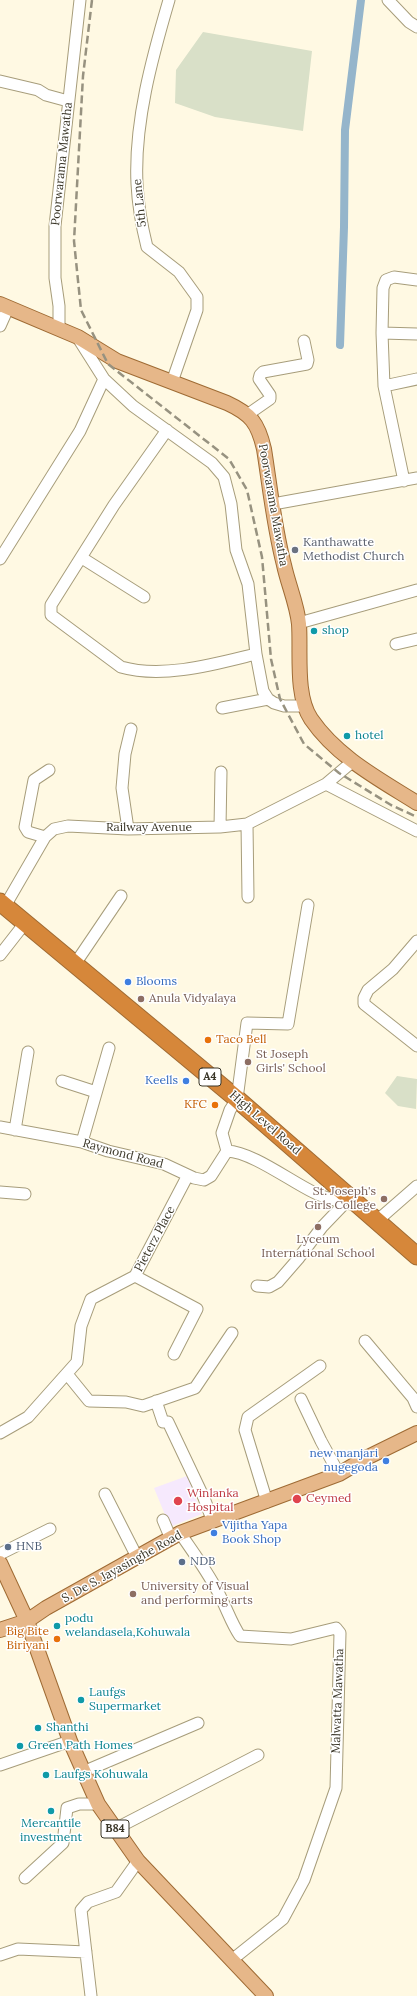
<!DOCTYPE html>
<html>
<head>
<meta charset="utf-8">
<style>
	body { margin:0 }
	canvas { display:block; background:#fff9e3 }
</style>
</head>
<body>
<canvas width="417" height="1996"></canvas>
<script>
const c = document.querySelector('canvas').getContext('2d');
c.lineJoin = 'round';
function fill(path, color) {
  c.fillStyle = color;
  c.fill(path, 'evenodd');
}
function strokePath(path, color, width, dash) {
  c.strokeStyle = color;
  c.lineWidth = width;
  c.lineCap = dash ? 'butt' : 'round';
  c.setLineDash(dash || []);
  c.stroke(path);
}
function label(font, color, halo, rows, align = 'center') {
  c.font = font + ' Lora,serif';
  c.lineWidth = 3;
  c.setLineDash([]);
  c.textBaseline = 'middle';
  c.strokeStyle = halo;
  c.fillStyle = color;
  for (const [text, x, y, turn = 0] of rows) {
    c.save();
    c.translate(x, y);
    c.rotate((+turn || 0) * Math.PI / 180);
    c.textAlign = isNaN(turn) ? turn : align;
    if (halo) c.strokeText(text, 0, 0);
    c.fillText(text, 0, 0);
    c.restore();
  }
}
fill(new Path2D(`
	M187,1476L202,1514L170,1527L154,1488Z`), '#f6e9fd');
fill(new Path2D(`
	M203,32L312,51L303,131L215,117L175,103L176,70Z
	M397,1076L417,1079L416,1109L398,1106L385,1093Z`), '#d9e0c8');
strokePath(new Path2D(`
	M340,345L344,227L345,130L361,0`), '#95b5cb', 8);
const minor = new Path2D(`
	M169,0C152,58 134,123 137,184C138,205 142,227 147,247L179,272L197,297V310L172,382
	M388,0L409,22L417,27
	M0,81L38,90L46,95L68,101
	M0,326L8,308
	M59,329V306L55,278V226L80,0
	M382,333L417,334
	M78,338L104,379L133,406L212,463L224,477L231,504L236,550L248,584L256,654L263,691L268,699L274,703L284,706H305
	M384,386L417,379
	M247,415L270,399V395L259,379L260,375L263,372L307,364L308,360L304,341
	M167,430L114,505L51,605V615L121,667C163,679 215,664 256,654
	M404,481L384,386L382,333L383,288L386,280L394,277L417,280
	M273,504L417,478
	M82,558L144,597
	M0,559L80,431L104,379
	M299,623L417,590
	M396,644L417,639
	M222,708L268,699
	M326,784L417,831
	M247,824L248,897
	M220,827L221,772
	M128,829L122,788L125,754L131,729
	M45,837L28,832L25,827L34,780L49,770
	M5,906L45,837L54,829L68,826L128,829L220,827L247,824L326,784L352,762
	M417,941L393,969L368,990L364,998V1004L417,1046
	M0,955L25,923
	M75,964L121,896
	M62,1081L96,1092
	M0,1127L82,1142L108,1151L164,1164L194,1178L204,1180L211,1176L227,1151C252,1152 290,1181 313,1192C325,1199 341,1201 355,1205
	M15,1130L28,1052
	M82,1142L109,1048
	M227,1151L222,1133L230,1110L237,1099L247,1023L288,1024L308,905
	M0,1192L25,1194
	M378,1220L417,1186
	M135,1276L197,1309L174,1354
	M257,1286L269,1287L278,1282L298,1259L322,1227L346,1202
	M365,1341L413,1398L417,1407
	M67,1374L89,1401L126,1402L143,1406L195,1388L232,1333
	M301,1399L321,1441L339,1474
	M156,1401L163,1422H168L204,1498L213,1522
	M0,1433L28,1417L77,1362L81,1326L91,1299L135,1276L188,1175
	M105,1494L137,1557
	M267,1502L245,1430L248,1417L320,1366
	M163,1520L171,1539
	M180,1533C195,1555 211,1576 222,1600C228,1612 232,1624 240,1636L291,1639L336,1628L340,1633L336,1788L304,1880L283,1919L233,1959
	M0,1554L50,1529
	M0,1765L70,1741
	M83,1772L198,1723
	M115,1829L258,1755
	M25,1878L63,1843L67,1808L79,1804H98
	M0,1955L18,1949L86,1952
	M91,1996L81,1910L88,1902L116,1892L138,1861`);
const major = new Path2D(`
	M0,304L78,337L117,361L227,403C251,414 258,423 264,449C270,487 274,527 284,565C288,584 297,604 299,624C301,652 295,695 311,719C337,757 379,779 417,803
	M0,1563L27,1621L70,1741L98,1804L138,1861L266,1996
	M0,1630L27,1621L46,1608L180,1533L339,1474L366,1458L417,1433`);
const highway = new Path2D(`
	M0,902L237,1099L417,1256`);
strokePath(minor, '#a79d7b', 13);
strokePath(major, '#9f6b34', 16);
strokePath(highway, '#9f6b34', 19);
strokePath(minor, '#fff', 11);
strokePath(major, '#e6b789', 14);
strokePath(highway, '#d6873a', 17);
strokePath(new Path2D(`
	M92,0L83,76L74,241L81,310L108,364L229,459L247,490L262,557L271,659L280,699L304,744L339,773L391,805L417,817`), '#979280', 2.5, [8, 4]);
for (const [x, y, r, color] of [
	[295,550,4,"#6b7280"],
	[314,631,4,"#0f9aa8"],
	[347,736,4,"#0f9aa8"],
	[128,982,4,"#3f7fe0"],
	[141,999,4,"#8d6e63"],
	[208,1040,4,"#e8710a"],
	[248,1062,4,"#8d6e63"],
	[186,1081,4,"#3f7fe0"],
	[215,1105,4,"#e8710a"],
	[384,1199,4,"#8d6e63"],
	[318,1227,4,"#8d6e63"],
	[386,1461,4,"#3f7fe0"],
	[297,1499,5,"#e0444e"],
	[178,1501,5,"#e0444e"],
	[214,1533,4,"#3f7fe0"],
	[8,1547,4,"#5c6f8a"],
	[182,1562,4,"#5c6f8a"],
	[133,1594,4,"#8d6e63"],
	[57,1626,4,"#0f9aa8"],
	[57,1639,4,"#e8710a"],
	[81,1700,4,"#0f9aa8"],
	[38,1728,4,"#0f9aa8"],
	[20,1746,4,"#0f9aa8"],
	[46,1775,4,"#0f9aa8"],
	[51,1811,4,"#0f9aa8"]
]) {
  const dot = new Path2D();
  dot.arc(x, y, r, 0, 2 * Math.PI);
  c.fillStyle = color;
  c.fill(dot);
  strokePath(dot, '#fff', 1.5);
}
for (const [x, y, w] of [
	[210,1077,22],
	[115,1829,28]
]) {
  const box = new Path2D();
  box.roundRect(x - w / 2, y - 9, w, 18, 3);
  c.fillStyle = '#fff';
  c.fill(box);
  strokePath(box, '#3a3628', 1);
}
label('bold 11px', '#3a3628', null, [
	["A4",210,1077],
	["B84",115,1829]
]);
label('12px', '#3a3628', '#fff', [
	["Poorwarama Mawatha",62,164,-84],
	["5th Lane",140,203,-96],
	["Poorwarama Mawatha",273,505,80],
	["Railway Avenue",149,828],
	["High Level Road",265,1123,41],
	["Raymond Road",123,1154,15],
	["Pieterz Place",155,1239,-62],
	["S. De S. Jayasinghe Road",122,1567,-29],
	["Malwatta Mawatha",338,1701,-88]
]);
label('12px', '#5b616d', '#fff', [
	["Kanthawatte",303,543],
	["Methodist Church",303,557]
], 'left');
label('12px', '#0d838f', '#fff', [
	["shop",322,631],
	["hotel",355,736],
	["podu",65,1619],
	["welandasela,Kohuwala",65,1633],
	["Laufgs",89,1693],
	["Supermarket",89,1707],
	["Shanthi",46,1728],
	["Green Path Homes",28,1746],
	["Laufgs Kohuwala",54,1775],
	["Mercantile",51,1824,"center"],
	["investment",51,1838,"center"]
], 'left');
label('12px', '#366cbe', '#fff', [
	["Blooms",136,982],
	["Keells",178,1081,"right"],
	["new manjari",378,1454,"right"],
	["nugegoda",378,1468,"right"],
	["Vijitha Yapa",222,1526],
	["Book Shop",222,1540]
], 'left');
label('12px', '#785e54', '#fff', [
	["Anula Vidyalaya",149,999],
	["St Joseph",256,1055],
	["Girls' School",256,1069],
	["St. Joseph's",376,1192,"right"],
	["Girls College",376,1206,"right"],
	["Lyceum",318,1240,"center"],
	["International School",318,1254,"center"],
	["University of Visual",141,1587],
	["and performing arts",141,1601]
], 'left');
label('12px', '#c56008', '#fff', [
	["Taco Bell",216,1040,"left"],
	["KFC",207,1105],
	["Big Bite",49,1632],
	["Biriyani",49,1646]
], 'right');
label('12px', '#be3a42', '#fff', [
	["Winlanka",187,1494],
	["Hospital",187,1508],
	["Ceymed",306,1499]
], 'left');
label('12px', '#4e5e75', '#fff', [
	["HNB",16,1547],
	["NDB",190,1562]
], 'left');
</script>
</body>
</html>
